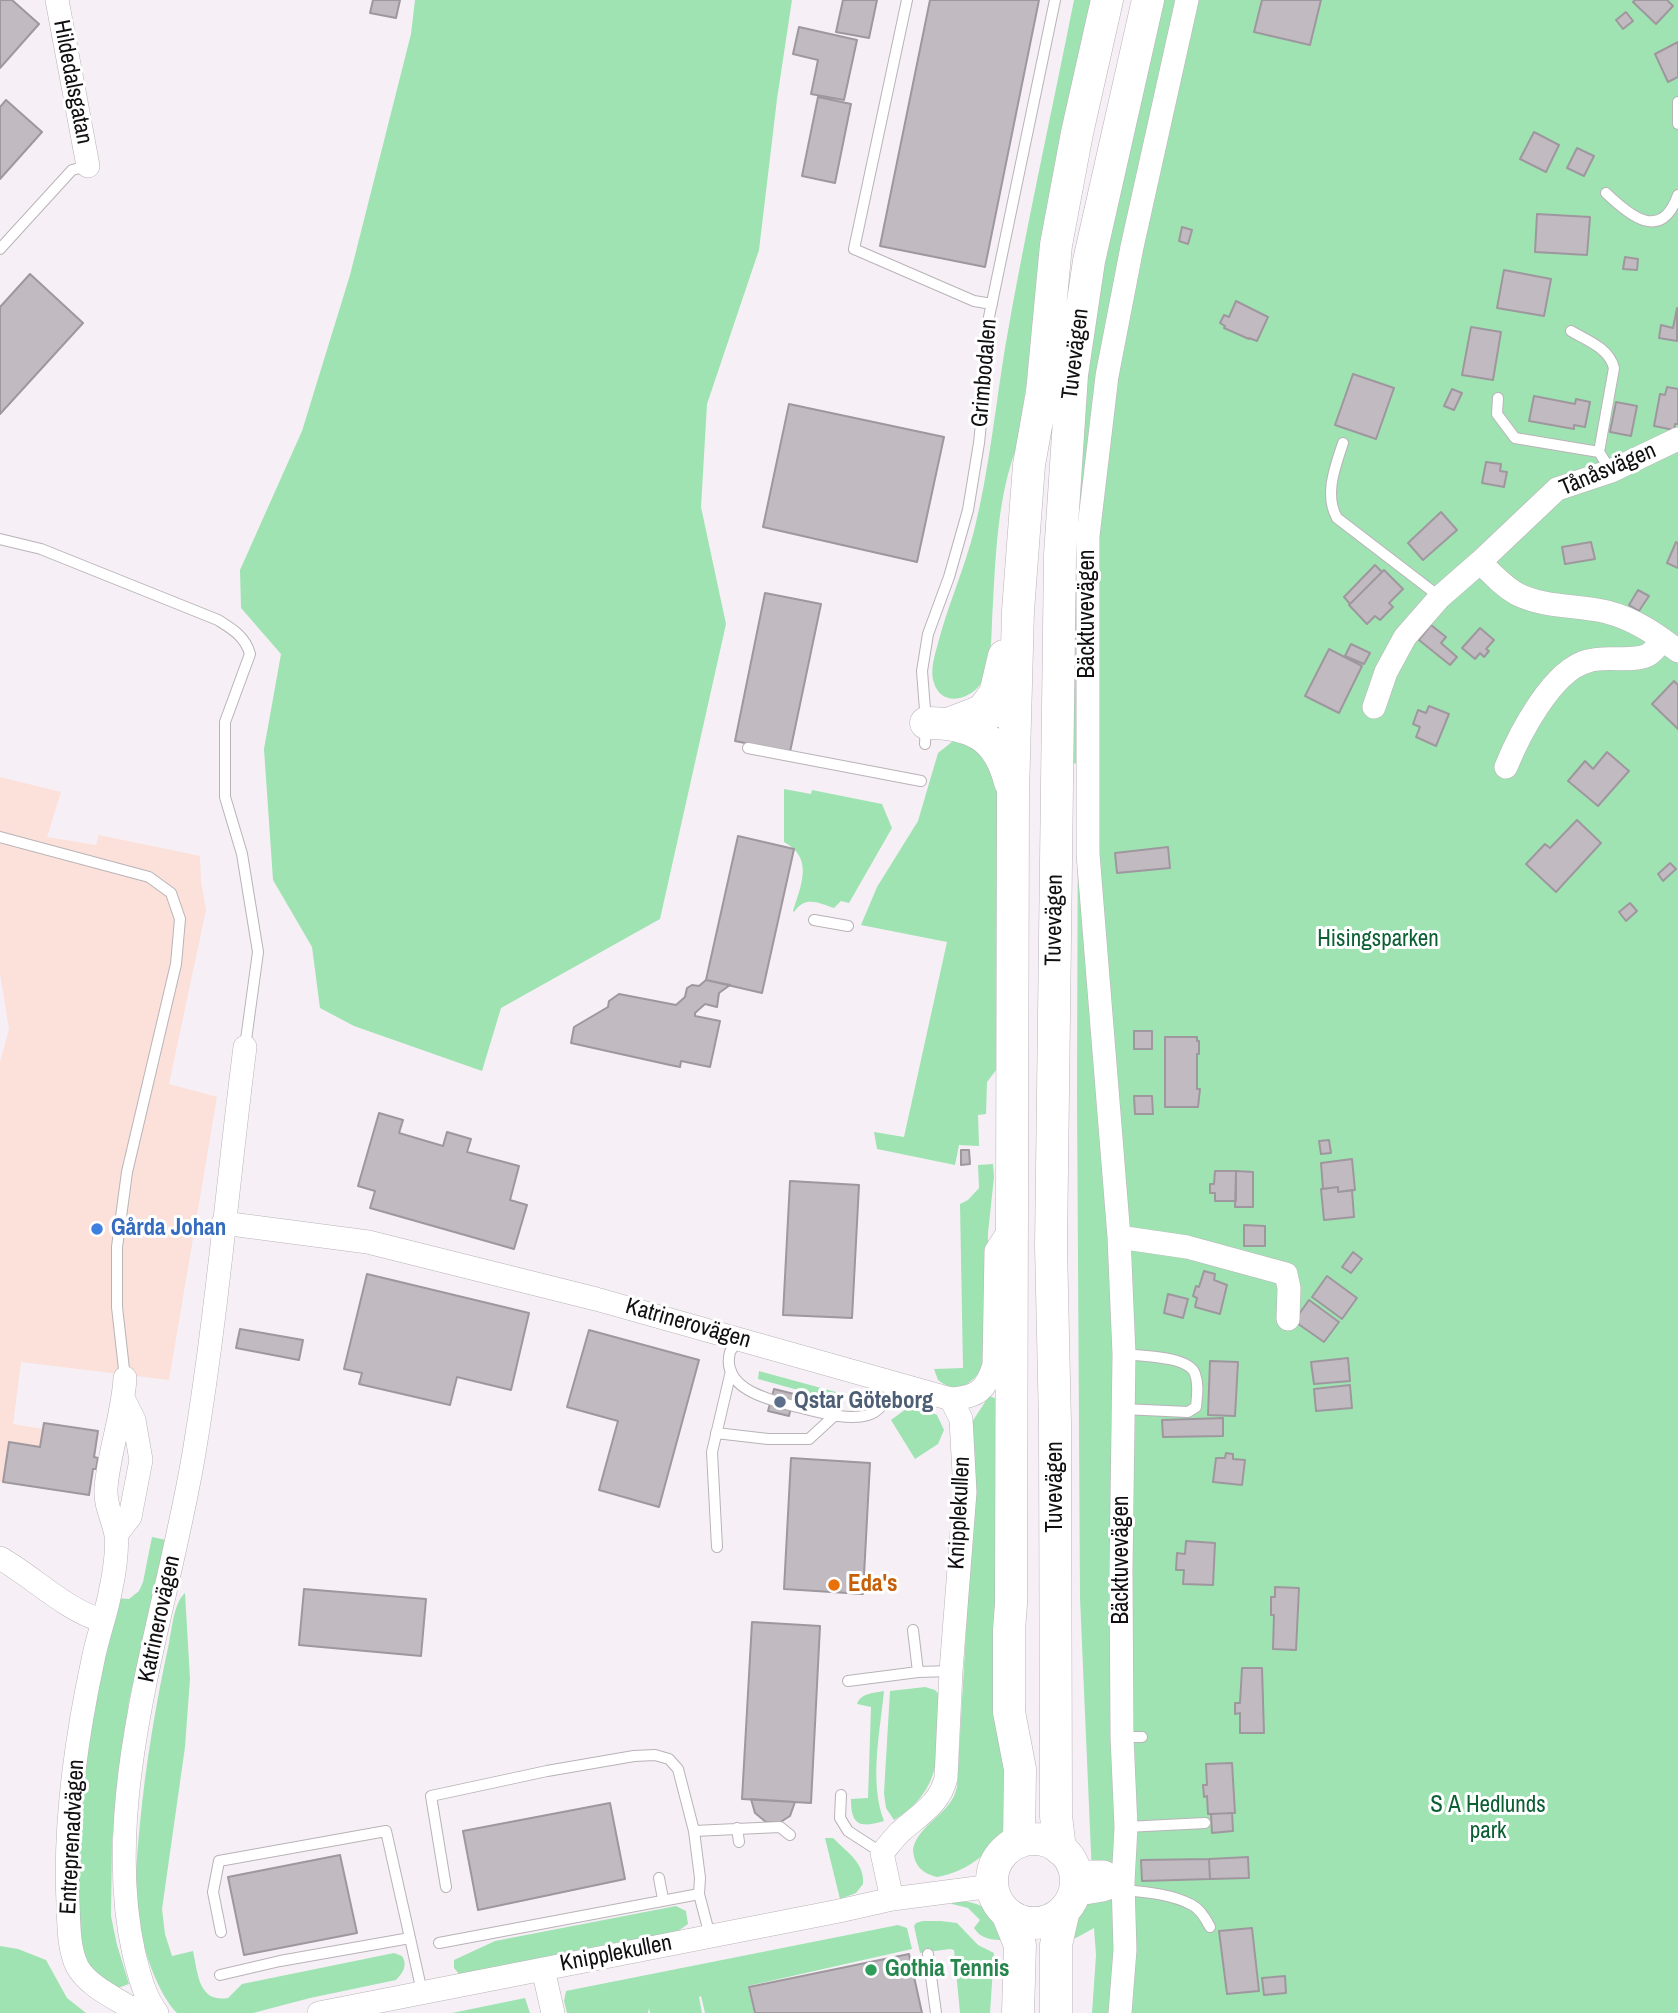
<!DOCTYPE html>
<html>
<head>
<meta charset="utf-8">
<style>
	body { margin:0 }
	canvas { display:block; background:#f6eff5 }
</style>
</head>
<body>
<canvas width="1678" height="2013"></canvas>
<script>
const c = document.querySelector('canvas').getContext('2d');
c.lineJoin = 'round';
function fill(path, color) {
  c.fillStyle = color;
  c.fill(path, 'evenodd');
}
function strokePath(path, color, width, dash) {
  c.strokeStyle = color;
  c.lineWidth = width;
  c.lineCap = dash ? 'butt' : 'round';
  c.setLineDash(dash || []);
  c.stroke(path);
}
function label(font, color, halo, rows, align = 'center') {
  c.font = font + ' "Archivo Narrow",sans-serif';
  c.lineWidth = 6;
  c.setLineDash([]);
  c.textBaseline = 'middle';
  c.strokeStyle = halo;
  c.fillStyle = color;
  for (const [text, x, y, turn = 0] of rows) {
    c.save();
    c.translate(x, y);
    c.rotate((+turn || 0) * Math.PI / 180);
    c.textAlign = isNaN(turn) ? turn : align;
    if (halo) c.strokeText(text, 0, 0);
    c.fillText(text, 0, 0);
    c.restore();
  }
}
fill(new Path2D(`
	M0,777L61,792L47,837L96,845L99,835L200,856L201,882L206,910L169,1084L217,1097L169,1380L21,1362L13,1424L43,1429L40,1447L9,1442L3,1482H0V1062L9,1029L0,974Z`), '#fbe1d9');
fill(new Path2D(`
	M415,0H792L777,99L759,250L707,404L701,507L726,624L660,919L501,1008L482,1071L354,1026L320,1008L312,947L273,880L264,749L281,654L241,608L240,570L302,431L350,275L411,34Z
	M1074,0H1094L1056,193L1017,446C998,496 996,550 993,603C991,627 993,653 985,676C978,697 943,711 934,683C930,672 934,657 937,647C947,607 964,570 974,531C989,471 995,409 1005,348C1025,232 1051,116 1074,0Z
	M1162,0H1678V2013H1092L1096,1955L1094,1928L1076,1938H1067L1074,1910L1093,1899L1080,1598L1077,1093L1078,764L1072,763L1076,521L1088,356L1113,209Z
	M971,740L999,779L1000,1065L987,1082L986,1114L978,1115L979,1146L959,1145L955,1165L877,1149L874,1132L904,1137L947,942L861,925L877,887L918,821L938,753L953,741Z
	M784,789L811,794L812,790L882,804L892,828L849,903L841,901L834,908C819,903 805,895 794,912L793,911C801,885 814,858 784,842Z
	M993,1164L994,1177L988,1233V1359C977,1379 960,1398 938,1380L934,1369L963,1368L960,1204L968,1200L979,1188L978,1165Z
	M759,1371L843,1394L842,1402L758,1379Z
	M989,1396L997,1399L1008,1821C995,1849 969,1872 937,1877C921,1873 914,1865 913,1849C919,1823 951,1815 957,1787L972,1527L970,1425Z
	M919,1406L937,1415L944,1430L938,1444L915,1459L891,1420L906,1409Z
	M152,1537L166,1540L129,1701L112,1841L111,1916L117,1945L129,1984L118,1988L96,1973L87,1962L78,1934L77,1826L87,1736L116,1598L129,1599L139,1591L143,1582Z
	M185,1593L190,1679L185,1747L162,1909L165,1934L172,1956L193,1951C198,1973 198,2003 228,1998L242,1984L394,1953L402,1956C408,1965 403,1973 396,1980L310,1998L253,2013H177C159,1996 143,1949 139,1925C133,1892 137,1856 140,1823C146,1762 156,1703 169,1643C172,1629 174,1602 185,1593Z
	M925,1687L935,1690L940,1695C937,1749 946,1788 894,1820L886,1808L884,1793L890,1691Z
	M884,1691C880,1732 869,1782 884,1821C860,1828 851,1826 851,1799L868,1798L871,1707L857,1704C861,1693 874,1693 884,1691Z
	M825,1838H833C847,1852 865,1863 863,1884L856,1893L840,1899Z
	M951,1901C986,1900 994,1913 1010,1940C996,1940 982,1941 974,1928L980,1920L968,1908L952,1904Z
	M676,1906L686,1911L688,1924L678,1931L459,1974L454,1968V1960L495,1941Z
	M923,1921H941L957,1923L978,1945L994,1953L990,2013H960L954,1950L950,1949L920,1953L914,1926L916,1923Z
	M898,1925L907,1928L912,1949L748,1986L754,2013H705L701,1996L699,1997L702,2013H650L649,2008L648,2013H567L564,2001L566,1991Z
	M0,1946L18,1949L46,1960L67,1998L86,2013H0Z
	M525,1998L530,2013H452Z`), '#9fe3b3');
const building = new Path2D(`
	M0,0H12L39,24L0,68Z
	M373,0H400L396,18L370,13Z
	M843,0H877L869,38L836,32Z
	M930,0H1039L985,267L880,246Z
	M1262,0H1321L1310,45L1254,32Z
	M1635,0H1667L1673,6L1656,24L1633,2Z
	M1626,12L1633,21L1623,29L1616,20Z
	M799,27L857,40L844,100L811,94L818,60L793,54Z
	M1678,42V77L1668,82L1655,54Z
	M818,97L851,104L835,183L802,176Z
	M6,100L42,132L0,179V107Z
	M1534,132L1559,145L1546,172L1520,159Z
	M1577,148L1594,156L1584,176L1567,168Z
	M1537,214L1590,217L1587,255L1535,252Z
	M1182,227L1192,230L1188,244L1179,241Z
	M1625,257L1638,259L1637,270L1623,269Z
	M1504,270L1551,279L1544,316L1497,308Z
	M30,274L83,323L0,414V307Z
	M1236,301L1268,317L1257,341L1249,338V339L1224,328L1225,326L1220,323L1224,315L1229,317Z
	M1677,308V341L1659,338L1661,325L1673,328Z
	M1471,327L1501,332L1493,380L1462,375Z
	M1353,374L1394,388L1376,439L1335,425Z
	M1667,387L1678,389V424H1675L1674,430L1654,426L1660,394L1665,395Z
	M1452,389L1462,393L1454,410L1444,406Z
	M1534,396L1575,404L1576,399L1590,402L1585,427L1574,425V429L1529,421Z
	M1616,402L1637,406L1631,436L1610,432Z
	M789,404L944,437L917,562L763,527Z
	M1486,462L1501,464L1500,471L1507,472L1504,487L1482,483Z
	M1441,512L1457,530L1423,560L1408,543Z
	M1591,542L1595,559L1565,564L1562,547Z
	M1676,542L1678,543V568L1667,563Z
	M1375,565L1382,572L1350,604L1344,597Z
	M1384,570L1403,589L1389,603L1393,607L1380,620L1375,616L1367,624L1349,605Z
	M1638,590L1649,596L1639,611L1629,605Z
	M765,593L821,604L790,752L735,741Z
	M1431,625L1446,637L1441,643L1457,657L1450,665L1419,640Z
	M1480,628L1494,640L1486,649L1489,651L1484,657L1480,653L1475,659L1462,648Z
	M1351,644L1370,653L1364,664L1345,656Z
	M1329,649L1362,666L1339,713L1305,696Z
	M1674,681L1678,685V729L1652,704Z
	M1429,706L1449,714L1436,746L1416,737L1420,727L1413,724L1418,710L1426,713Z
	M1607,752L1629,771L1598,806L1568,781L1585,761L1593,769Z
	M1577,820L1601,843L1556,892L1526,864L1545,844L1550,848Z
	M738,836L794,849L762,993L706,980Z
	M1168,847L1170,868L1117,873L1115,853Z
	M1670,863L1676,869L1663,881L1658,874Z
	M1630,903L1637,911L1626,921L1619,912Z
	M706,980L730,985L719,993L717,1007L705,1004L695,1013V1016L720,1021L710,1067L681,1061L680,1067L670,1065L571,1043L574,1027L608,1007L609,1001L619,994L676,1005L685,997L687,988L692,985L699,986Z
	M1134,1031H1152V1049H1134Z
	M1165,1037H1197V1041H1199V1054H1197V1089H1200L1198,1107H1165Z
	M1134,1096H1152L1153,1114H1135Z
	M379,1113L403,1120L399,1133L443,1146L447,1132L471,1139L467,1152L519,1166L510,1200L527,1205L514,1249L370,1208L375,1191L358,1186Z
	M1329,1140L1331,1153L1321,1154L1319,1141Z
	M961,1150H969L970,1164L961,1165Z
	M1352,1159L1355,1190L1338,1192V1187L1323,1189L1321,1163Z
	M1215,1171H1236V1201H1215V1193H1210V1184H1214Z
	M1236,1171L1253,1172V1207H1235Z
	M790,1181L859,1185L852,1318L783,1315Z
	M1338,1187V1192L1352,1190L1354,1217L1324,1220L1321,1189Z
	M1244,1225L1265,1226V1246H1244Z
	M1353,1252L1362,1259L1351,1273L1342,1267Z
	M1204,1271L1215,1274L1214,1280L1227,1285L1220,1314L1195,1307L1197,1298L1193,1296L1196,1286L1199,1287Z
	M367,1274L529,1313L511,1390L457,1377L450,1405L359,1384L362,1373L344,1369Z
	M1327,1276L1357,1298L1342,1319L1312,1297Z
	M1168,1294L1188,1299L1183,1318L1164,1313Z
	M1309,1300L1339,1322L1324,1342L1294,1321Z
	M240,1329L303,1340L299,1360L236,1348Z
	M589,1330L699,1360L659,1507L599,1490L618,1421L567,1407Z
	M1348,1358L1350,1381L1314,1384L1311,1362Z
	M1210,1361L1238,1362L1235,1416L1208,1415Z
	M1350,1385L1352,1408L1316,1411L1314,1389Z
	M774,1389L794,1394L789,1416L768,1411Z
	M1223,1418V1436L1163,1437L1162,1420Z
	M44,1423L98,1431L94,1457L98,1458L96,1469H93L89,1495L3,1482L9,1442L40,1447Z
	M1226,1453L1233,1454V1459L1245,1460L1242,1485L1213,1482L1216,1458H1225Z
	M791,1458L870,1463L863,1594L784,1589Z
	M1186,1541L1215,1543L1213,1585L1183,1584L1184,1570H1176L1177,1553L1185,1554Z
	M1275,1587L1299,1588L1296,1650L1273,1649L1274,1615H1271V1597H1275Z
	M304,1589L426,1599L421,1656L299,1645Z
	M752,1622L820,1626L811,1803L742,1799Z
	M1242,1668H1262L1264,1733H1240V1713L1235,1714V1703H1240Z
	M1232,1763L1235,1813L1208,1814L1207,1796L1204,1797L1203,1785H1207L1206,1764Z
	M751,1799L795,1802L790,1816L779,1823L766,1822L755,1813Z
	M610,1803L625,1879L478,1910L463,1831Z
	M1232,1813L1233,1831L1212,1833L1211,1814Z
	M340,1855L357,1933L244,1955L228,1877Z
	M1248,1857L1249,1878L1210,1879L1209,1859Z
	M1209,1859L1210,1879L1142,1881L1141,1860Z
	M1252,1928L1259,1991L1227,1994L1219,1931Z
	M909,1954L922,2013H755L749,1987Z
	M1285,1976L1286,1993L1264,1995L1262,1978Z`);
fill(building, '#c1bbc1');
strokePath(building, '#9e989e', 2);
const service = new Path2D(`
	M907,0L854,249L974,301L992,304
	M1678,102V124
	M1606,193C1629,215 1661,243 1678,195
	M0,249L72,170L88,166
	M1571,331C1588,341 1609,348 1614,368L1599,452L1611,471
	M1498,398L1497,414L1515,438L1599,452
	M1343,443C1335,467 1324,495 1337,518L1440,597
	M0,539L41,549L218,620C232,629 245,636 250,654L225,722V797L242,854L258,952L245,1047
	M925,744L926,723L922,671L928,634L949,577L968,510L979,443L986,375L989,317L1055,0
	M748,748L921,781
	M0,837L149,877L171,893L180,919L176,964L127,1172L117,1247V1307L125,1378
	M814,920L848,926
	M739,1339C737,1343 732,1348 730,1352C720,1390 773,1401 798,1407C818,1412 848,1421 868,1415C882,1411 890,1395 895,1383
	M1123,1409L1188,1412L1196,1407C1197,1396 1199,1385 1195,1374C1189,1356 1141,1356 1124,1354
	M716,1433L768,1439H809L834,1416
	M717,1547L712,1452L731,1371
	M913,1630L918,1672
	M848,1681L918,1672L951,1671
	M1122,1737H1142
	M841,1795L840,1818L848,1831L882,1853
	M1126,1827L1205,1823
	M737,1828L739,1842
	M694,1831L780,1827L790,1835
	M659,1878L663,1899
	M446,1887L431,1796L547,1771L634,1756L655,1755L669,1759L678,1769L694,1831L700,1878L699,1894L710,1936
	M1123,1890C1145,1892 1172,1894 1192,1905C1200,1909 1206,1919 1210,1927
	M221,1932L213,1892L219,1861L386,1831L410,1938
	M439,1943L699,1894
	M928,1954L936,2013
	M220,1975L280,1961L410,1938L422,1992`);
const minor = new Path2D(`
	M57,0L88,166
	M1480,562C1492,574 1503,586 1517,594C1545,608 1578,605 1607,612C1634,619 1656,634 1678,651
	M1374,707L1386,672L1405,637L1440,597L1480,562L1557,489L1611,471L1678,439
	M1506,767C1519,735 1552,670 1588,661C1607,655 1630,663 1648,655C1653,652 1659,644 1663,640
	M223,1223L368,1242L596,1299L951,1399C978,1397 986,1390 994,1365L996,1251L1011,1228
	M1119,1237L1187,1247L1286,1274L1289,1288L1288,1319
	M125,1378C123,1415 109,1451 106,1488C105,1507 113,1518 116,1535C118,1547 114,1575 111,1588C107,1612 98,1635 93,1660C76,1739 64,1821 68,1903C69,1923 68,1947 77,1966C87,1985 113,1997 131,2008L150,2004
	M116,1535L130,1517L141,1460L134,1420L124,1400
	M0,1558C35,1578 64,1609 103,1621
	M1075,1872H1104L1123,1883
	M1073,1895L1103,1890L1123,1883
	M892,1899L882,1853C888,1846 894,1838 900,1832C919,1815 940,1804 946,1778L951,1671L965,1492L961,1419L951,1399
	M543,1969L553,2013
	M157,2013C144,1996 139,1974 134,1954C98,1795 170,1605 195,1447C217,1314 228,1180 245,1047
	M319,2013L839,1911L892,1899L992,1886
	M1120,2013L1125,1950L1123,1883L1126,1827L1122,1737L1121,1570L1124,1354L1119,1237L1088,854V536L1107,376L1132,247L1187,0`);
const secondary = new Path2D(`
	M982,711L995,694L1004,656
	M926,723C972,723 998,735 1010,782
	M951,723L982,711H1002
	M992 1881a42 42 0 1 1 84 0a42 42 0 1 1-84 0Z
	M1019,1842L1020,1769L1009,1712V1630L1011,1604L1013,793L1018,611L1029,465L1042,392L1056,245L1077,133L1107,0
	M1060,1849L1056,1816L1055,1423L1051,1246L1060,555L1072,375L1089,261L1148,0
	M1007,1913L1020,1945L1018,2013
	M1056,2013V1945L1064,1910`);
strokePath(service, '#b9b3b8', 12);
strokePath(minor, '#b9b3b8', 24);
strokePath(secondary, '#b9b3b8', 33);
strokePath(service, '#fff', 10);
strokePath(minor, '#fff', 23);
strokePath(secondary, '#fff', 32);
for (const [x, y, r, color] of [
	[97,1229,7,"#3f7fe0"],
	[780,1402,7,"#5c6f8a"],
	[834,1585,7,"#e8710a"],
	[871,1970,7,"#2e9e5b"]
]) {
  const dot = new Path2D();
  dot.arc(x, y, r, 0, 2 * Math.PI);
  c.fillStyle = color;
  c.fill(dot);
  strokePath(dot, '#fff', 2.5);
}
label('23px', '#110f11', '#fff', [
	["Hildedalsgatan",72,82,79],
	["Tuvevägen",1076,354,-83],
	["Grimbodalen",985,373,-85],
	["Tånåsvägen",1608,470,-23],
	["Bäcktuvevägen",1088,614,-90],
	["Tuvevägen",1055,920,-89],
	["Katrinerovägen",688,1324,16],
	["Tuvevägen",1056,1487,-90],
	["Knipplekullen",960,1513,-87],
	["Bäcktuvevägen",1122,1560,-90],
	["Katrinerovägen",160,1619,-78],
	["Entreprenadvägen",73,1837,-87],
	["Knipplekullen",616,1954,-11]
]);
label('23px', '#0c6034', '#fff', [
	["Hisingsparken",1378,940],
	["S A Hedlunds",1488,1806],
	["park",1488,1832]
]);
label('bold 23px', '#366cbe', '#fff', [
	["Gårda Johan",111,1229]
], 'left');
label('bold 23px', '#4e5e75', '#fff', [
	["Qstar Göteborg",794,1402]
], 'left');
label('bold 23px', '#c56008', '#fff', [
	["Eda's",848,1585]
], 'left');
label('bold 23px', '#27864d', '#fff', [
	["Gothia Tennis",885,1970]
], 'left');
</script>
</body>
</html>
